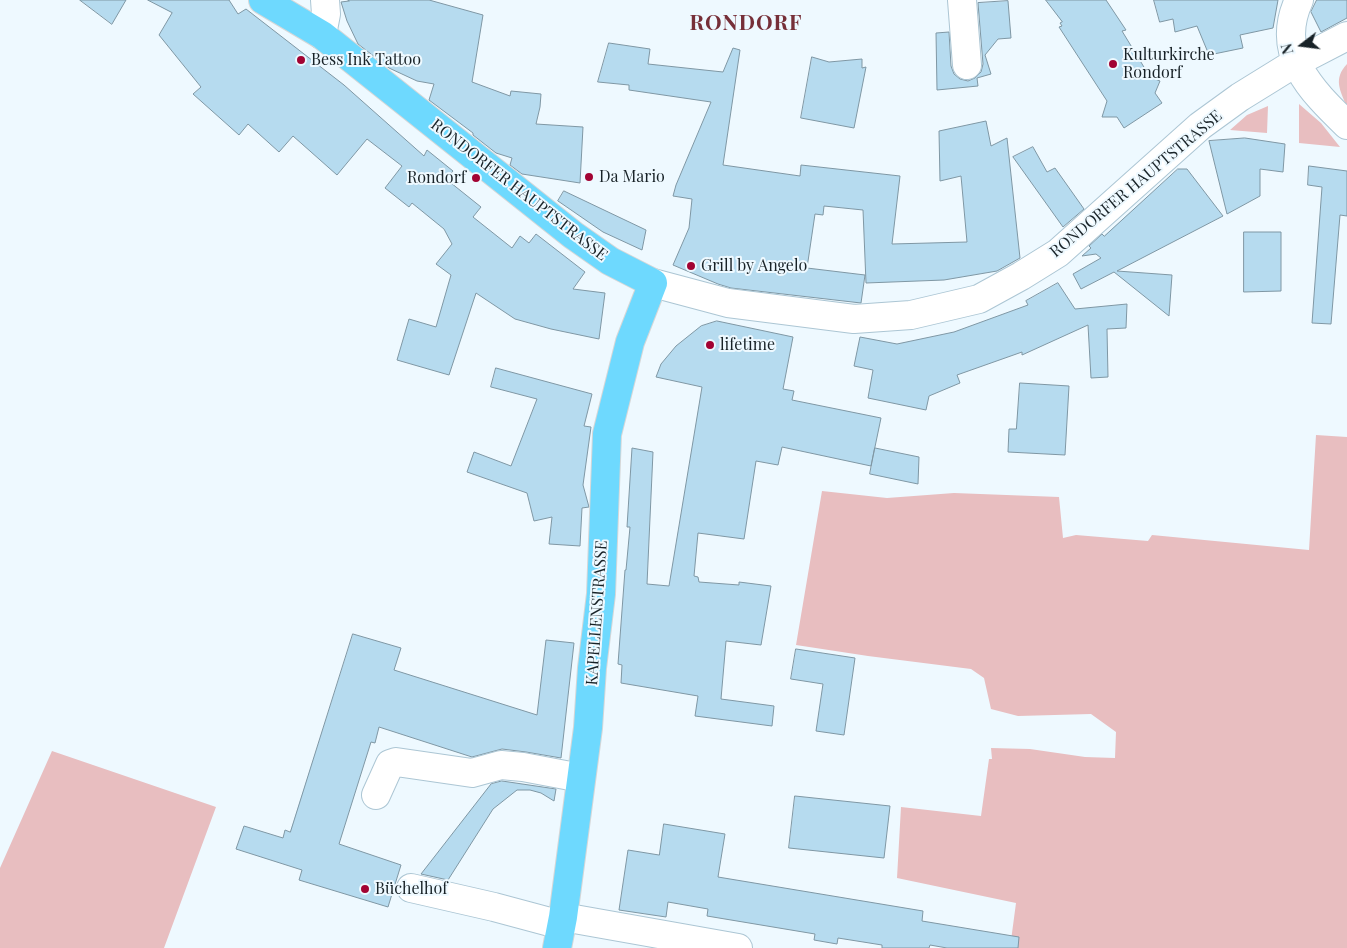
<!DOCTYPE html>
<html>
<head>
<meta charset="utf-8">
<style>
	body { margin:0 }
	#map { position:relative; width:1347px; height:948px; overflow:hidden; background:#eef9ff; font-family:"Playfair Display",serif }
	canvas { display:block }
	.north { position:absolute; left:1277px; top:20px; width:50px; height:50px; -webkit-text-stroke:4px #eef9ff; paint-order:stroke; rotate:255deg; font-size:14px; font-weight:700; line-height:20px; text-align:center; color:#182227 }
	.north::after { content:''; display:block; margin:auto; width:18px; height:22px; background:#182227; clip-path:polygon(50% 0,100% 100%,50% 72%,0 100%) }
</style>
</head>
<body>
<div id="map">
<canvas width="1347" height="948"></canvas>
<div class="north">N</div>
</div>
<script>
const c = document.querySelector('canvas').getContext('2d');
c.lineJoin = 'round';
function fill(path, color) {
  c.fillStyle = color;
  c.fill(path, 'evenodd');
}
function strokePath(path, color, width, dash) {
  c.strokeStyle = color;
  c.lineWidth = width;
  c.lineCap = dash ? 'butt' : 'round';
  c.setLineDash(dash || []);
  c.stroke(path);
}
function label(font, color, halo, rows, align = 'center') {
  c.font = font + ' "Playfair Display",serif';
  c.lineWidth = 4;
  c.setLineDash([]);
  c.textBaseline = 'middle';
  c.strokeStyle = halo;
  c.fillStyle = color;
  for (const [text, x, y, turn = 0] of rows) {
    c.save();
    c.translate(x, y);
    c.rotate((+turn || 0) * Math.PI / 180);
    c.textAlign = isNaN(turn) ? turn : align;
    if (halo) c.strokeText(text, 0, 0);
    c.fillText(text, 0, 0);
    c.restore();
  }
}
fill(new Path2D(`
	M1347,64V107C1340,90 1333,79 1347,64Z
	M1299,104L1321,123L1340,147L1299,143Z
	M1268,106L1267,133L1230,130L1247,115Z
	M1316,435L1347,437V948H1010L1016,903L897,878L901,807L981,816L989,759H992L991,748L1030,749L1085,757L1115,758L1116,732L1091,714L1018,716L991,709L984,678L971,669L868,656L796,645L822,491L887,498L954,493L1059,497L1063,538L1076,535L1148,541L1152,535L1309,550Z
	M52,751L216,807L164,948H0V868Z`), '#e8bec0');
const building = new Path2D(`
	M80,0H126L112,24Z
	M148,0H229L238,14L246,9L344,85L424,156L427,150L453,171L446,179L481,207L473,217L512,248L520,236L529,243L536,234L585,272L573,289L605,293L599,339L551,329L515,319L476,293L449,375L397,360L409,319L436,327L451,275L436,264L452,244L444,229L412,203L409,207L385,188L402,166L367,139L337,175L293,136L279,152L248,124L239,135L193,94L201,87L159,35L172,13Z
	M348,0H429L483,15L472,82L510,96L511,91L541,94L540,107L536,124L583,127L580,183L522,174L510,165L512,158L496,153L473,135V133L429,100L434,84L417,81L389,68L358,44L347,21L341,2L349,1Z
	M1046,0H1106L1126,30L1122,31L1150,77L1160,81L1155,93L1162,103L1124,128L1117,117H1102L1107,101L1059,27L1062,26L1060,23L1062,22Z
	M1154,0H1278L1273,28L1240,35L1243,48L1209,55L1197,26L1175,32L1173,19L1160,22Z
	M1317,0H1347V18L1321,32L1311,12Z
	M1008,1L1011,38L998,39L985,55L991,74L977,78L978,86L937,90L936,33L949,32L951,66L954,74L960,79L968,81L975,78L981,72L983,64L978,3Z
	M609,43L650,49L648,64L723,72L733,48L740,50L723,165L800,176L801,165L900,176L892,244L967,242L961,176L940,181L939,131L986,121L991,146L1007,138L1020,258L997,271L944,280L866,283L863,210L824,206L823,215L815,214L807,268L865,275L861,303L731,288L718,284L673,265L689,228L692,199L673,196L676,185L711,102L629,90V85L598,82Z
	M812,57L829,62L862,59V68L866,67L854,128L801,118Z
	M1245,138L1285,144L1283,172L1260,169V196L1227,214L1209,141Z
	M1033,147L1047,172L1055,168L1084,209L1063,227L1013,157Z
	M1309,166L1347,171V216L1340,215L1331,324L1312,323L1322,187L1308,185Z
	M1178,169H1187L1223,216L1117,271L1172,275L1169,316L1114,272L1081,289L1073,274L1101,258L1096,254L1082,256L1091,248L1089,246L1102,234L1104,236Z
	M564,191L646,230L642,250L603,232L558,201Z
	M1244,232H1281V291L1244,292Z
	M1058,283L1075,309L1127,304L1126,328L1107,329L1108,377L1091,378L1088,325L1022,355V352L957,375L960,383L929,396L926,410L868,398L873,370L854,366L860,337L897,344L954,332L1028,305L1026,301Z
	M717,321L793,337L783,389L794,391L792,400L881,418L871,466L782,447L778,465L756,461L744,539L698,533L694,576L698,577L699,582L739,585V582L771,586L761,645L726,641L721,699L774,706L772,726L695,716L698,696L621,683L622,665L618,664L625,570H626L630,527H627L632,448L653,452L647,584L669,586L702,387L656,377L661,364L676,346L701,326Z
	M496,368L592,394L584,426L591,427L583,485L589,507L582,508L580,546L549,544L552,517L534,521L527,493L467,472L474,452L511,466L537,399L491,387Z
	M1020,383L1069,386L1065,455L1008,452L1009,429H1016Z
	M875,448L919,457L918,484L870,474Z
	M353,634L401,648L394,670L537,715L546,640L574,643L561,758L526,752L502,749L472,757L379,727L375,743L371,742L339,844L401,865L388,907L299,880L302,870L236,849L244,826L283,838L285,830L290,832Z
	M796,649L855,658L844,735L816,731L823,684L791,679Z
	M502,781L556,789L554,801L541,793L530,790H517L493,809L448,880L421,874L491,784Z
	M795,796L890,806L884,858L789,848Z
	M664,824L725,834L718,877L923,911L922,921L1019,937L1018,948H947L930,945L929,948H882V945L838,938L837,944L814,940L815,934L707,916L708,909L668,902L666,917L619,910L628,850L659,855Z`);
fill(building, '#b6dbef');
strokePath(building, '#7f97a4', 1);
const minor = new Path2D(`
	M962,0L967,65
	M1299,0C1274,54 1311,90 1347,125
	M322,35L326,14L325,0
	M653,283L728,303L854,319L911,315L979,299L1021,276L1058,253L1200,126L1240,97L1295,63L1347,36
	M376,795L390,764L396,762L472,773L501,765L523,767L581,778
	M411,888L494,907L561,925
	M563,917L738,948`);
const major = new Path2D(`
	M263,0L322,35L573,235L610,261L653,283L630,342L607,434L601,594L592,668L588,728L563,917L557,948`);
strokePath(minor, '#acc6d4', 30);
strokePath(major, '#d5d7d8', 30);
strokePath(minor, '#fff', 28);
strokePath(major, '#6ed9fe', 28);
for (const [x, y, r, color] of [
	[301,60,5,"#a20333"],
	[1113,64,5,"#a20333"],
	[589,177,5,"#a20333"],
	[476,178,5,"#a20333"],
	[691,266,5,"#a20333"],
	[710,345,5,"#a20333"],
	[365,889,5,"#a20333"]
]) {
  const dot = new Path2D();
  dot.arc(x, y, r, 0, 2 * Math.PI);
  c.fillStyle = color;
  c.fill(dot);
  strokePath(dot, '#eef9ff', 2);
}
label('16px', '#182227', '#eef9ff', [
	["Kulturkirche",1123,55],
	["Rondorf",1123,73],
	["Bess Ink Tattoo",311,60],
	["Da Mario",599,177],
	["Rondorf",466,178,"right"],
	["Grill by Angelo",701,266],
	["lifetime",720,345],
	["Büchelhof",375,889]
], 'left');
label('16px', '#182227', '#eef9ff', [
	["RONDORFER HAUPTSTRASSE",1136,184,-40],
	["RONDORFER HAUPTSTRASSE",519,190,38],
	["KAPELLENSTRASSE",597,613,-86]
]);
c.letterSpacing = '1px';
label('bold 21px', '#762f38', '#eef9ff', [
	["RONDORF",746,23]
]);
c.letterSpacing = '0px';
</script>
</body>
</html>
